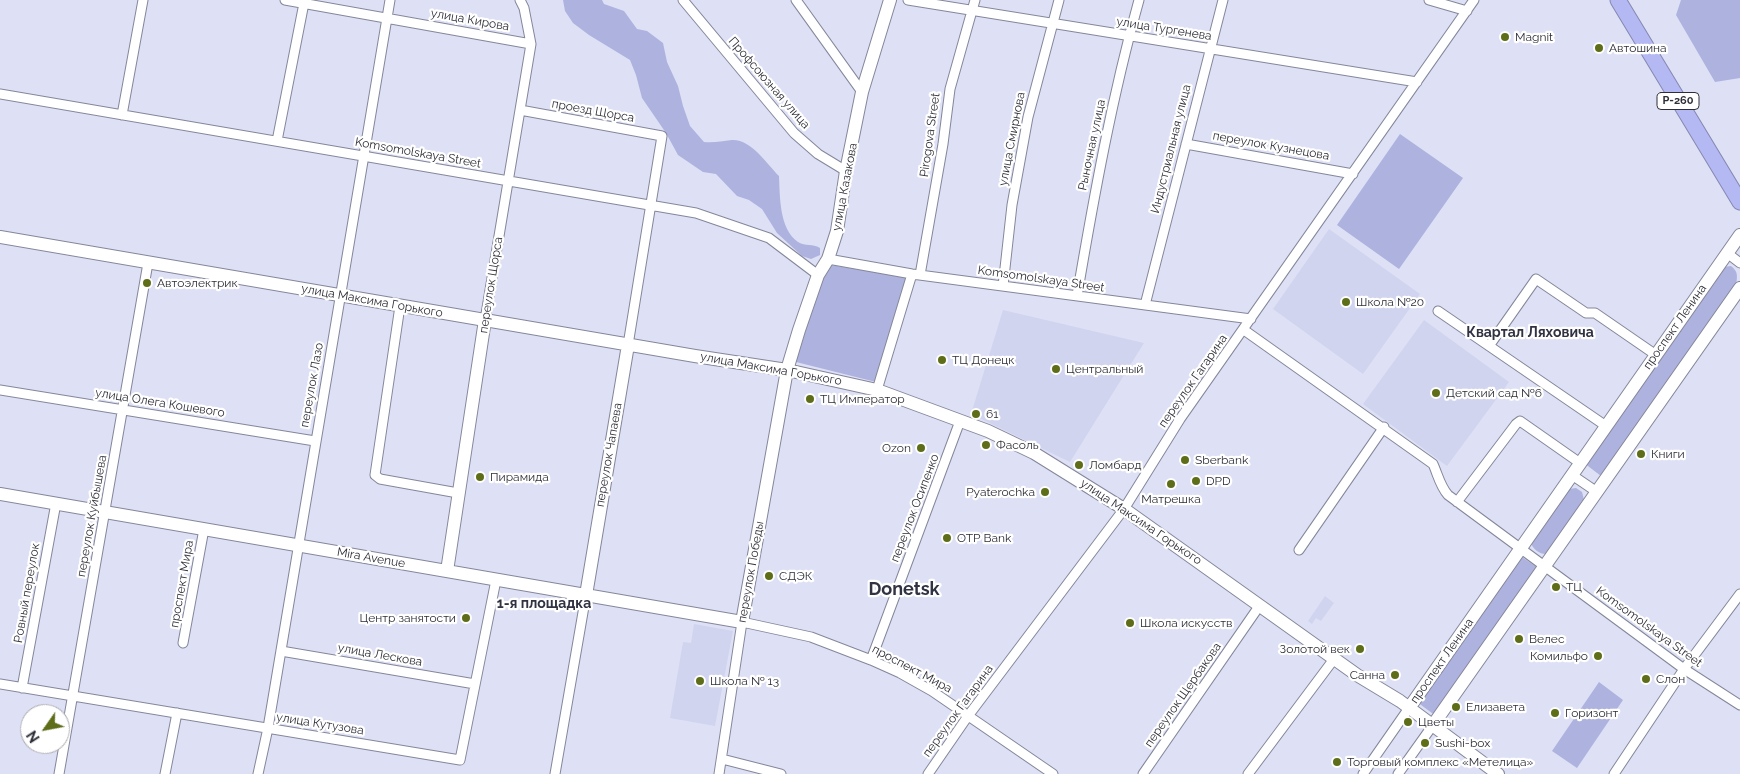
<!DOCTYPE html>
<html>
<head>
<meta charset="utf-8">
<style>
	body { margin:0 }
	#map { position:relative; width:1740px; height:774px; overflow:hidden; background:#dee0f5; font-family:Raleway,sans-serif }
	canvas { display:block }
	.north { position:absolute; left:20px; top:704px; width:50px; height:50px; box-sizing:border-box; background:#fff; border:1px solid #ababaf; border-radius:50%; rotate:237deg; font-size:14px; font-weight:700; line-height:20px; text-align:center; color:#2d2e36 }
	.north::after { content:''; display:block; margin:auto; width:18px; height:22px; background:#5d6d18; clip-path:polygon(50% 0,100% 100%,50% 72%,0 100%) }
</style>
</head>
<body>
<div id="map">
<canvas width="1740" height="774"></canvas>
<div class="north">N</div>
</div>
<script>
const c = document.querySelector('canvas').getContext('2d');
c.lineJoin = 'round';
function fill(path, color) {
  c.fillStyle = color;
  c.fill(path, 'evenodd');
}
function strokePath(path, color, width, dash) {
  c.strokeStyle = color;
  c.lineWidth = width;
  c.lineCap = dash ? 'butt' : 'round';
  c.setLineDash(dash || []);
  c.stroke(path);
}
function label(font, color, halo, rows, align = 'center') {
  c.font = font + ' Raleway,sans-serif';
  c.lineWidth = 4.5;
  c.setLineDash([]);
  c.textBaseline = 'middle';
  c.strokeStyle = halo;
  c.fillStyle = color;
  for (const [text, x, y, turn = 0] of rows) {
    c.save();
    c.translate(x, y);
    c.rotate((+turn || 0) * Math.PI / 180);
    c.textAlign = isNaN(turn) ? turn : align;
    if (halo) c.strokeText(text, 0, 0);
    c.fillText(text, 0, 0);
    c.restore();
  }
}
fill(new Path2D(`
	M1329,229L1420,294L1363,374L1273,309Z
	M1003,310L1144,343L1070,462L971,414Z
	M1424,320L1509,382L1447,466L1363,404Z
	M1325,596L1334,603L1321,621L1316,618L1312,624L1308,621Z
	M694,624L733,631L715,726L670,718L683,642L691,643Z`), '#d1d4ef');
fill(new Path2D(`
	M563,0H602L604,4L624,11L637,29L647,31L663,43L667,62L678,86L683,106L690,126L704,142C714,143 722,141 732,140C751,139 767,164 779,176C780,196 779,229 798,242C806,247 812,243 820,248V255L811,259L802,256L777,233L762,209L749,200L737,196L716,174L703,172L678,155L666,133L642,98L636,75L630,60L589,35L573,23L565,11Z
	M1681,0H1740V78L1715,82L1676,15Z
	M1400,134L1463,178L1399,269L1337,225Z
	M831,265L909,278L876,382L796,362L824,271Z
	M1731,266C1739,272 1737,277 1736,286L1601,476L1584,463L1724,267Z
	M1576,488L1582,492L1584,500L1546,554C1539,554 1533,549 1531,543L1569,489Z
	M1519,555L1538,568L1436,716L1417,702Z
	M1599,682L1623,700L1577,768L1552,751Z`), '#aeb2de');
const street = new Path2D(`
	M285,0L531,44
	M683,0L794,133L818,154L846,171
	M796,0L862,92
	M908,0L1417,82
	M1429,0L1467,11
	M0,94L696,213L769,238L818,275
	M520,110L662,136L628,345
	M122,115L143,0
	M277,141L304,3
	M1186,144L1353,174
	M1727,253L1740,263
	M828,259L912,274L1251,319
	M920,275L943,144L950,89L975,0
	M1003,286L1012,205L1028,117L1059,0
	M1077,296C1094,196 1112,97 1139,0
	M1145,305L1223,0
	M400,306L375,475L380,479L458,493
	M1438,311L1606,426
	M485,320L531,44L524,8L520,0
	M1244,330L1433,464C1438,475 1440,486 1448,495L1684,669L1740,705
	M1489,346L1536,279L1586,313H1595L1656,355
	M0,390L315,441
	M877,390L912,274
	M1572,475L1597,492
	M1457,502L1516,424L1520,421L1580,463
	M1299,550L1384,427
	M183,643L204,529
	M281,651L475,684
	M871,660L960,421
	M0,684L460,760L496,580
	M22,688L56,503
	M722,759L781,774
	M59,774L148,263
	M165,774L177,713
	M258,774L268,728L390,0
	M555,774L586,595
	M719,774L742,622L811,637L871,660L900,673L932,691L1053,774
	M928,774L968,716L1124,509L1180,419L1474,0
	M1143,774L1260,605
	M1248,774L1334,659
	M1363,774L1409,708
	M1398,774L1433,725
	M1614,774L1684,669L1740,594`);
const secondary = new Path2D(`
	M0,237L695,356L787,370L877,390L988,431L1034,453L1124,509L1357,675L1400,701L1498,774
	M0,494L742,622L787,370L799,330L818,275L828,259L837,231L846,171L862,92L890,0
	M447,571L485,320
	M586,595L628,345
	M1409,708L1740,235
	M1433,725L1740,288`);
const highway = new Path2D(`
	M1618,0L1740,202`);
strokePath(street, '#84879a', 11);
strokePath(secondary, '#84879a', 14);
strokePath(highway, '#8588b1', 17);
strokePath(street, '#fff', 9);
strokePath(secondary, '#fff', 12);
strokePath(highway, '#b4b8f3', 15);
for (const [x, y, r, color] of [
	[1505,37,5,"#5d6d18"],
	[1599,48,5,"#5d6d18"],
	[147,283,5,"#5d6d18"],
	[1346,302,5,"#5d6d18"],
	[942,360,5,"#5d6d18"],
	[1056,369,5,"#5d6d18"],
	[1436,393,5,"#5d6d18"],
	[810,399,5,"#5d6d18"],
	[976,414,5,"#5d6d18"],
	[986,445,5,"#5d6d18"],
	[921,448,5,"#5d6d18"],
	[1641,454,5,"#5d6d18"],
	[1185,460,5,"#5d6d18"],
	[1079,465,5,"#5d6d18"],
	[480,477,5,"#5d6d18"],
	[1196,481,5,"#5d6d18"],
	[1171,484,5,"#5d6d18"],
	[1045,492,5,"#5d6d18"],
	[947,538,5,"#5d6d18"],
	[769,576,5,"#5d6d18"],
	[1556,587,5,"#5d6d18"],
	[466,618,5,"#5d6d18"],
	[1130,623,5,"#5d6d18"],
	[1519,639,5,"#5d6d18"],
	[1360,649,5,"#5d6d18"],
	[1598,656,5,"#5d6d18"],
	[1395,675,5,"#5d6d18"],
	[1646,679,5,"#5d6d18"],
	[700,681,5,"#5d6d18"],
	[1456,707,5,"#5d6d18"],
	[1555,713,5,"#5d6d18"],
	[1408,722,5,"#5d6d18"],
	[1425,743,5,"#5d6d18"],
	[1337,762,5,"#5d6d18"]
]) {
  const dot = new Path2D();
  dot.arc(x, y, r, 0, 2 * Math.PI);
  c.fillStyle = color;
  c.fill(dot);
  strokePath(dot, '#fff', 2);
}
for (const [x, y, w] of [
	[1678,101,42]
]) {
  const box = new Path2D();
  box.roundRect(x - w / 2, y - 8.5, w, 17, 4);
  c.fillStyle = '#fff';
  c.fill(box);
  strokePath(box, '#2d2e36', 1);
}
label('bold 11px', '#2d2e36', null, [
	["Р-260",1678,101]
]);
label('12px', '#2d2e36', '#fff', [
	["улица Кирова",470,20,10],
	["улица Тургенева",1164,29,9],
	["Профсоюзная улица",769,83,49],
	["проезд Щорса",593,111,10],
	["Pirogova Street",930,135,-82],
	["улица Смирнова",1012,139,-79],
	["Рыночная улица",1092,145,-78],
	["переулок Кузнецова",1271,146,10],
	["Индустриальная улица",1171,149,-76],
	["Komsomolskaya Street",418,153,10],
	["улица Казакова",845,187,-79],
	["Komsomolskaya Street",1041,279,8],
	["переулок Щорса",491,285,-81],
	["улица Максима Горького",372,301,10],
	["проспект Ленина",1675,327,-55],
	["улица Максима Горького",771,369,10],
	["переулок Гагарина",1193,381,-55],
	["переулок Лазо",312,385,-80],
	["улица Олега Кошевого",160,403,9],
	["переулок Чапаева",609,455,-80],
	["переулок Осипенко",915,508,-69],
	["переулок Куйбышева",92,516,-80],
	["улица Максима Горького",1141,522,34],
	["Mira Avenue",371,558,10],
	["переулок Победы",751,572,-80],
	["проспект Мира",182,584,-80],
	["Ровный переулок",27,593,-80],
	["Komsomolskaya Street",1649,627,36],
	["улица Лескова",380,655,10],
	["проспект Ленина",1442,661,-55],
	["проспект Мира",912,669,28],
	["переулок Щербакова",1183,695,-55],
	["переулок Гагарина",958,711,-54],
	["улица Кутузова",320,724,9]
]);
label('12px', '#2d2e36', '#fff', [
	["Magnit",1515,37],
	["Автошина",1609,48],
	["Автоэлектрик",157,283],
	["Школа №20",1356,302],
	["ТЦ Донецк",952,360],
	["Центральный",1066,369],
	["Детский сад №6",1446,393],
	["ТЦ Император",820,399],
	["61",986,414],
	["Фасоль",996,445],
	["Ozon",911,448,"right"],
	["Книги",1651,454],
	["Sberbank",1195,460],
	["Ломбард",1089,465],
	["Пирамида",490,477],
	["DPD",1206,481],
	["Pyaterochka",1035,492,"right"],
	["Матрешка",1171,499,"center"],
	["OTP Bank",957,538],
	["СДЭК",779,576],
	["ТЦ",1566,587],
	["Центр занятости",456,618,"right"],
	["Школа искусств",1140,623],
	["Велес",1529,639],
	["Золотой век",1350,649,"right"],
	["Комильфо",1588,656,"right"],
	["Санна",1385,675,"right"],
	["Слон",1656,679],
	["Школа № 13",710,681],
	["Елизавета",1466,707],
	["Горизонт",1565,713],
	["Цветы",1418,722],
	["Sushi-box",1435,743],
	["Торговый комплекс «Метелица»",1347,762]
], 'left');
label('bold 14px', '#313242', '#fff', [
	["Квартал Ляховича",1530,333],
	["1-я площадка",544,604]
]);
label('bold 18px', '#313242', '#fff', [
	["Donetsk",904,590]
]);
</script>
</body>
</html>
